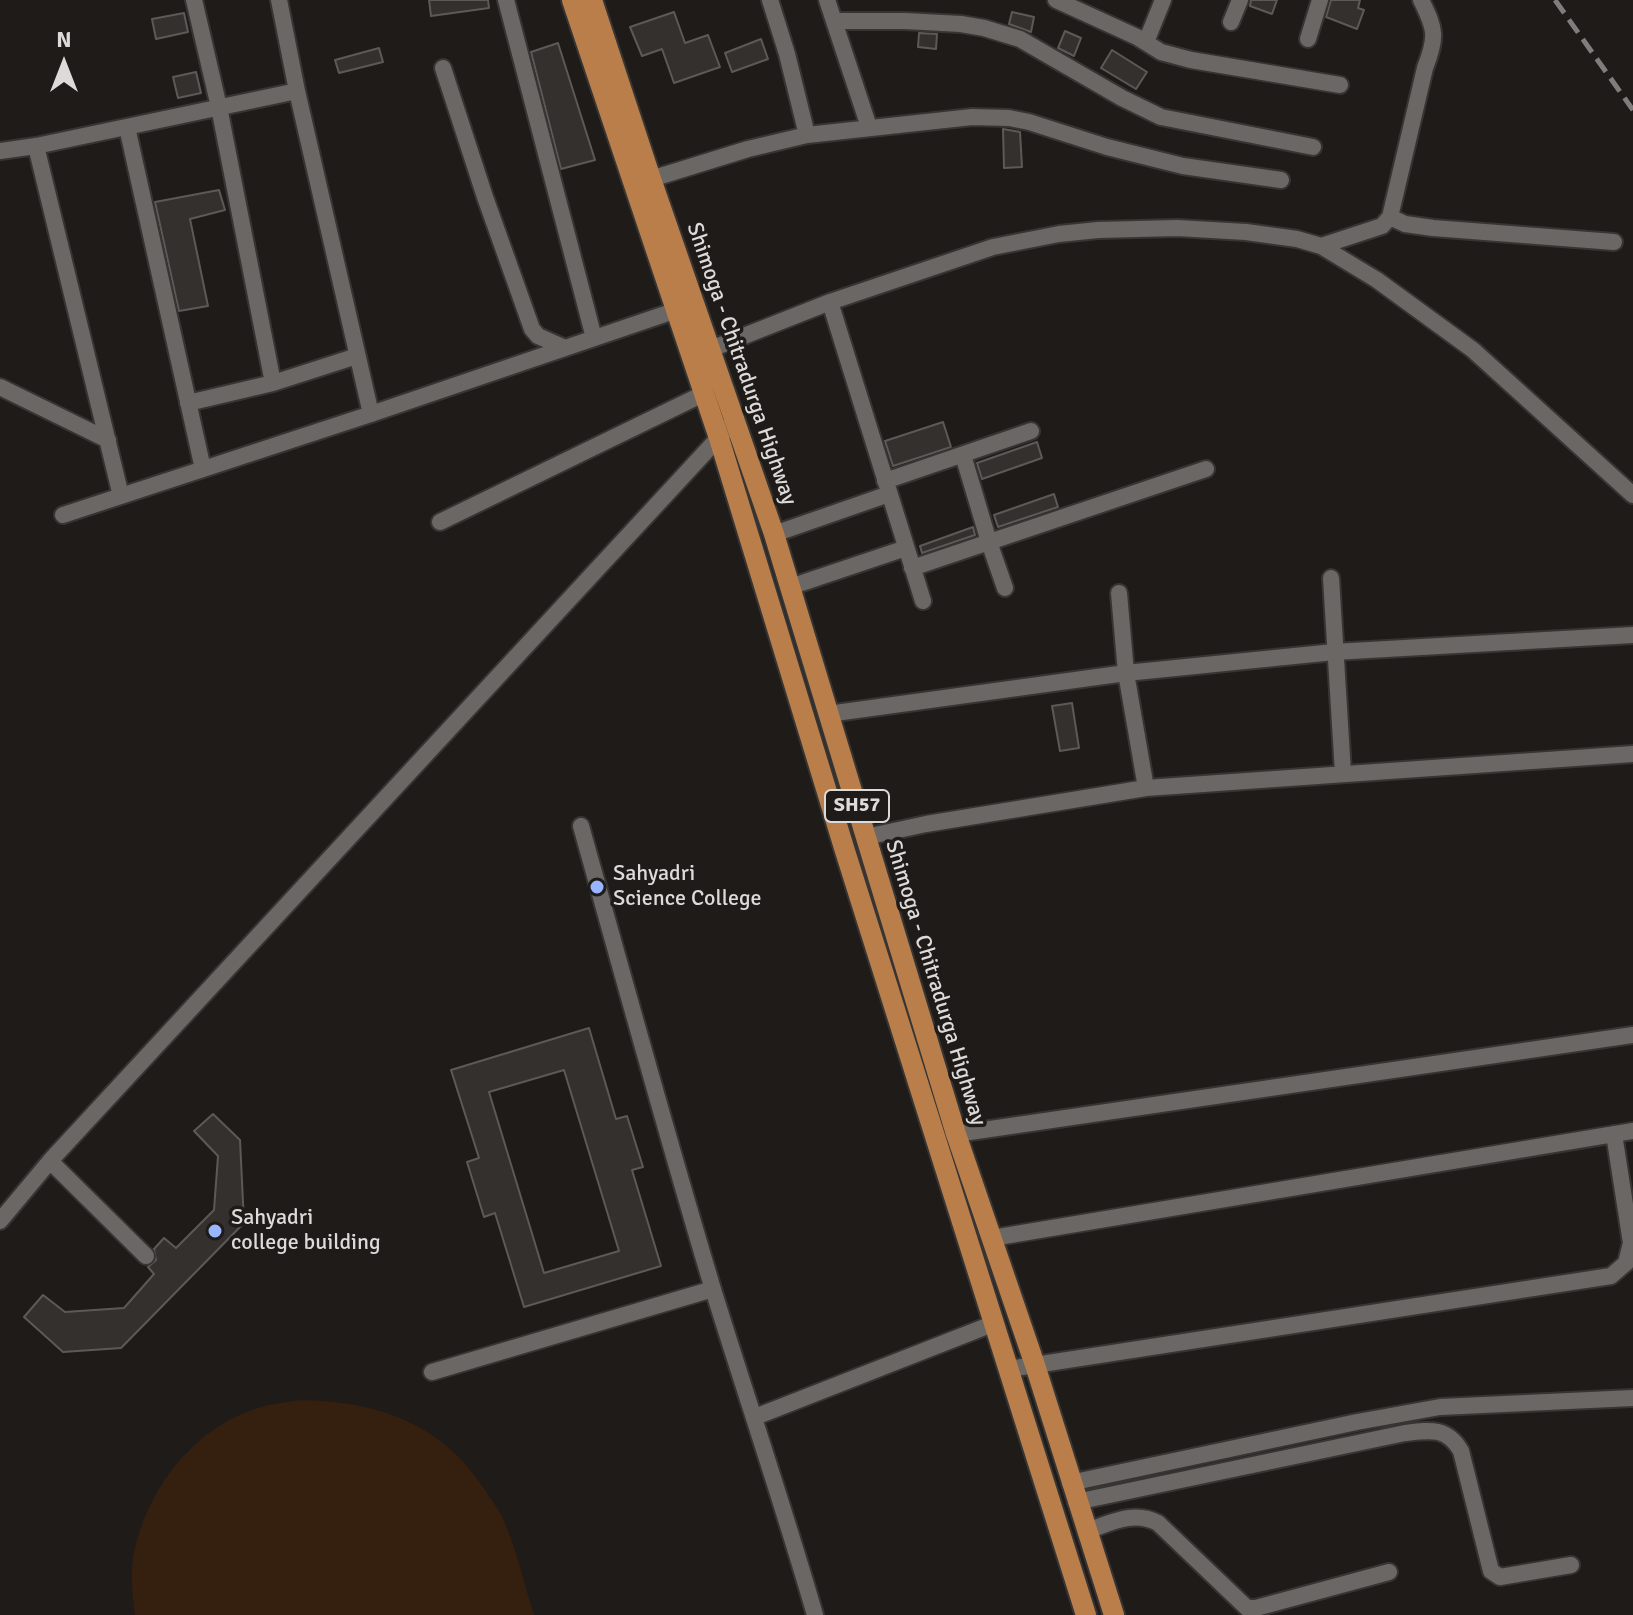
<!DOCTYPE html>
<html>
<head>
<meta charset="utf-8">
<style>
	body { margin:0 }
	#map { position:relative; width:1633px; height:1615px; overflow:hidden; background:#1e1b19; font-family:Signika,sans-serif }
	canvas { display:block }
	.north { position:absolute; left:24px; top:24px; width:80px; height:80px; -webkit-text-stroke:6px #1e1b19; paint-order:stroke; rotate:0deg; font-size:22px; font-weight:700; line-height:32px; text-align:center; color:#dddbda }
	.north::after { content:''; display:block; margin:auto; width:28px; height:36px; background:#dddbda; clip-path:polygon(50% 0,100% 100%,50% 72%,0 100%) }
</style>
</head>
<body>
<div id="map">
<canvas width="1633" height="1615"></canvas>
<div class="north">N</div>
</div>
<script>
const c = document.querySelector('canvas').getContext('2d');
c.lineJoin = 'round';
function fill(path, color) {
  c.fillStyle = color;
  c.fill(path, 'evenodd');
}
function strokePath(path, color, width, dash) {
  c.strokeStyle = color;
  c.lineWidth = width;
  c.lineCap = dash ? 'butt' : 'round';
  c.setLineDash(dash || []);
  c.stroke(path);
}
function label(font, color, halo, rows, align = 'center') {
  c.font = font + ' Signika,sans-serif';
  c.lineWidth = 7;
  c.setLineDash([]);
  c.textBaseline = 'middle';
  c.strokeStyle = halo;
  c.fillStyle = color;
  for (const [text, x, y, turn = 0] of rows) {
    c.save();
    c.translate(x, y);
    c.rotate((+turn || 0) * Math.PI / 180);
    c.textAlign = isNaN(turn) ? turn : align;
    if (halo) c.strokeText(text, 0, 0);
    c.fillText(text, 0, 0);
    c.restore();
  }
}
fill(new Path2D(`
	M301,1400C378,1402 441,1422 485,1490C491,1500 500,1510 504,1521C517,1551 524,1584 534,1615H135C133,1597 130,1577 133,1559C144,1493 192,1428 258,1408C271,1404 287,1402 301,1400Z`), '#352010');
const building = new Path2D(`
	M429,0H488L489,8L431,16Z
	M1251,0H1277L1272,14L1250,6Z
	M1331,0H1360L1358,8L1364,10L1357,29L1326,17Z
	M674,12L685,43L708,35L720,67L674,83L662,49L642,56L630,27Z
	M1012,12L1034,17L1031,32L1009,24Z
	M184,13L188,32L156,39L152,19Z
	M1065,31L1081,38L1074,56L1058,48Z
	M919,33L937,34L936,49L918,47Z
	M761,39L768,59L732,72L725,53Z
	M558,43L595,160L561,169L531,52Z
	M379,48L383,62L339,73L335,60Z
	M1112,50L1147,72L1136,89L1101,68Z
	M196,72L201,93L178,98L173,77Z
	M1003,129L1020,132L1022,167L1004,168Z
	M219,190L225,210L190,219L208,306L179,311L155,202Z
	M943,422L951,447L893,466L885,441Z
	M1037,442L1042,458L982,479L977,463Z
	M1054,494L1058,507L998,527L994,515Z
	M973,527L975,535L922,553L920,546Z
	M1072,703L1079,748L1060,751L1052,706Z
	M589,1028L616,1119L627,1116L643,1167L632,1170L661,1266L524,1307L495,1213L484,1217L467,1162L479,1158L451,1070ZM564,1070L619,1251L544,1273L489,1092Z
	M213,1114L240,1140L244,1223L121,1348L63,1352L24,1317L43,1295L65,1312L124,1308L154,1274L148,1267L156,1260L154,1249L164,1238L176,1248L214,1210L218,1156L194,1131Z`);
fill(building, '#33302e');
strokePath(building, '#5c5957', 2);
const minor = new Path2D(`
	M194,0L219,107L273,383
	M279,0L297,91L371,414
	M506,0L594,338
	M770,0L787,54L807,135
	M827,0L869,127
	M1056,0L1137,37L1161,52L1191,60L1340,85
	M834,21H905L961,24L984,28L1020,39L1122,98L1161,117L1313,147
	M1231,22L1240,0
	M1308,39L1320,0
	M1146,42L1163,0
	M443,68L485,197L532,329L538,336L565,348
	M127,127L203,469
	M36,146L121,496
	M0,151L36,146L297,91
	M651,179L748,149L807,135L972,117L1009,118L1029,122L1107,147L1183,166L1281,180
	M1390,217L1405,224L1433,228L1614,242
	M1321,246L1382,226L1390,217L1425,68C1437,37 1436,30 1421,0
	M830,302L923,601
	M711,349L830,302L993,247L1059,234L1098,230L1177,228L1246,232L1297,239L1321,246L1377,280L1473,350L1633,495
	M0,387L108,440
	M188,403L273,383L357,356
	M963,455L989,542L1005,588
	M885,481L1031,431
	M63,515L371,414L674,311
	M440,522L703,394
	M774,534L889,494
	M912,568L1206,469
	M1331,578L1343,773
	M790,587L906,548
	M1119,593L1126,673L1146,788
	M828,714L1126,673L1334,652L1633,635
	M581,826C624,979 666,1133 712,1286C746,1396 783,1504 815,1615
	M866,837L926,824L1146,788L1633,754
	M956,1134L1633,1035
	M50,1161L146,1256
	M0,1221L50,1161L735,420
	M992,1238L1633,1131
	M1009,1369L1611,1276L1626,1263L1631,1243L1614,1134
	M432,1372L713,1289
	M755,1417L995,1323
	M1070,1483L1357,1422L1440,1407L1633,1398
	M1076,1502L1405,1433C1430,1430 1447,1427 1461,1451L1491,1571L1500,1577L1571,1565
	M1087,1531C1110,1523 1134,1510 1158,1523L1247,1608H1256L1389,1572`);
const major = new Path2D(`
	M572,0L719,438L845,851L1086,1615
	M592,0L651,179L774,534L956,1134L1035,1365L1114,1615`);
strokePath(minor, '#373534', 20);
strokePath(major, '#373534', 24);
strokePath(minor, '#6a6764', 16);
strokePath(major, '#b97e4a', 20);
strokePath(new Path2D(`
	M1555,0L1633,110`), '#807e7c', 5, [16, 8]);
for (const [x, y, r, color] of [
	[597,887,8,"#99b5fd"],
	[215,1231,8,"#99b5fd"]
]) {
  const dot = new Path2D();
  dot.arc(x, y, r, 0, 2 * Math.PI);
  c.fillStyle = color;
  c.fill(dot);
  strokePath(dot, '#1e1b19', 3);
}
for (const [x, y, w] of [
	[857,806,64]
]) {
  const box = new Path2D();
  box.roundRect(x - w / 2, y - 16, w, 32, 6);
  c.fillStyle = '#1e1b19';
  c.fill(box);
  strokePath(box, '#dddbda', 2);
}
label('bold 20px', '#dddbda', null, [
	["SH57",857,806]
]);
label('22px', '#dddbda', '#1e1b19', [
	["Shimoga - Chitradurga Highway",741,364,71],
	["Shimoga - Chitradurga Highway",935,983,73]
]);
label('22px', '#dddbda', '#1e1b19', [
	["Sahyadri",613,874],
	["Science College",613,899],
	["Sahyadri",231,1218],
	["college building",231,1243]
], 'left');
</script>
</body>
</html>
